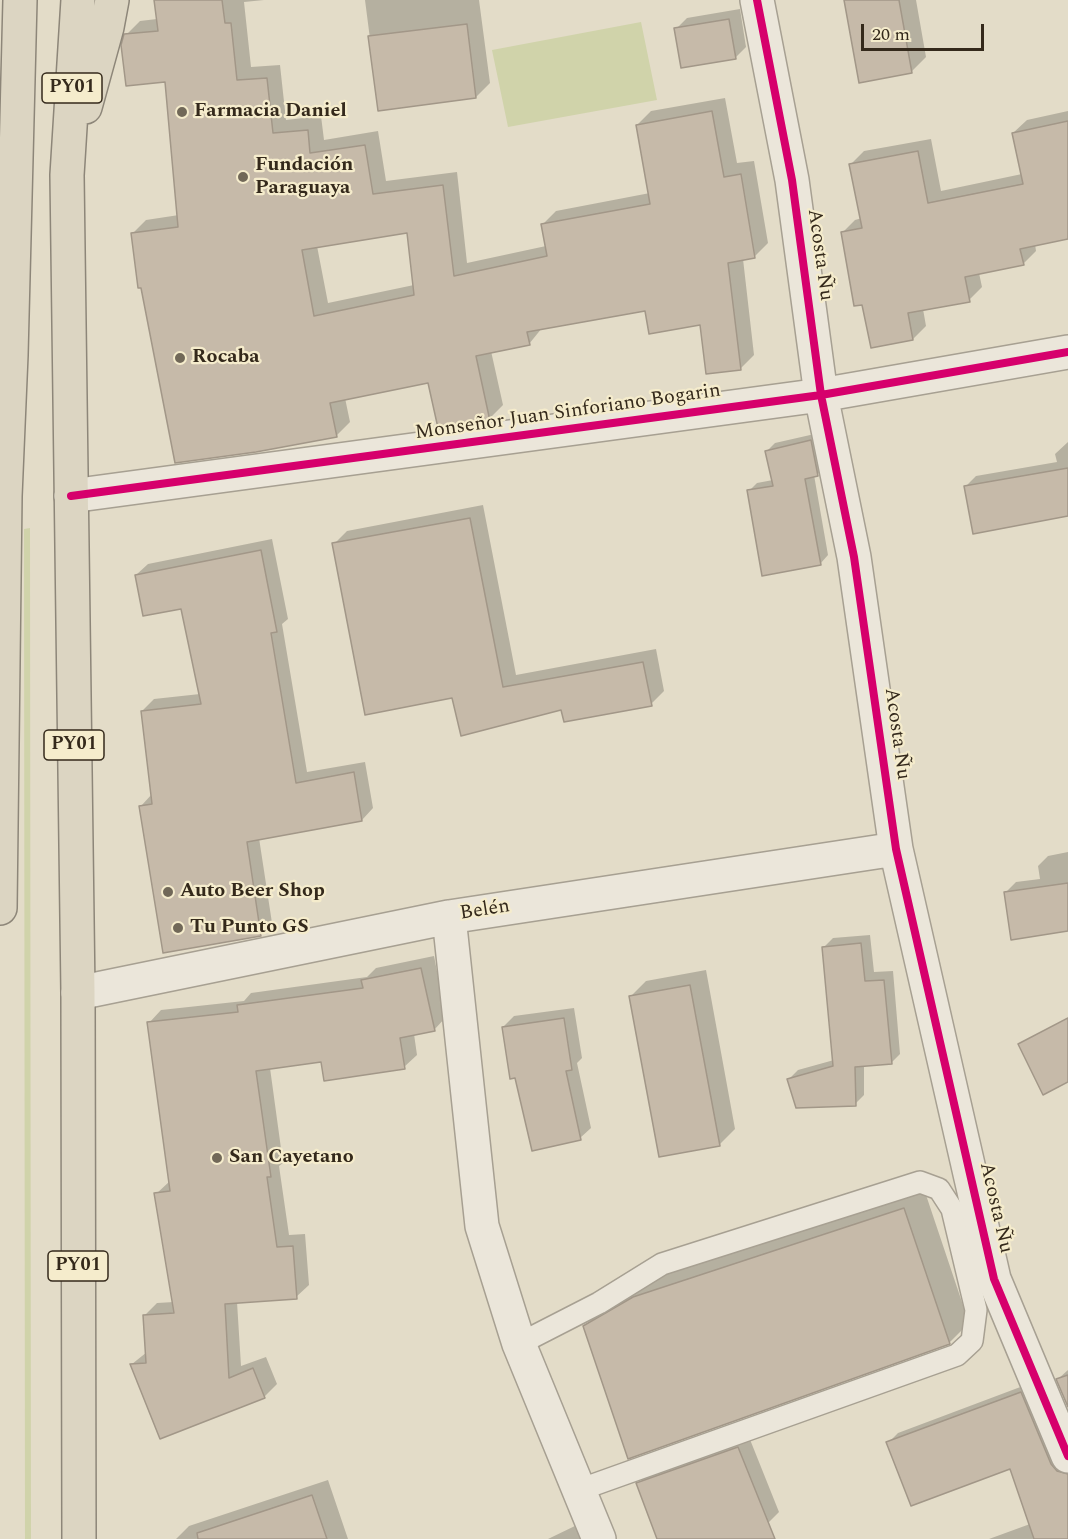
<!DOCTYPE html>
<html>
<head>
<meta charset="utf-8">
<style>
	body { margin:0 }
	#map { position:relative; width:1068px; height:1539px; overflow:hidden; background:#e3dcc8; font-family:Spectral,serif }
	canvas { display:block }
	.scale { position:absolute; left:861px; top:24px; width:123px; height:27px; box-sizing:border-box; border:3px solid #34291b; border-top:0; padding-left:8px; font-size:18px; line-height:21px; white-space:nowrap; color:#34291b; -webkit-text-stroke:4px #f5eccc; paint-order:stroke }
</style>
</head>
<body>
<div id="map">
<canvas width="1068" height="1539"></canvas>
<div class="scale">20 m</div>
</div>
<script>
const c = document.querySelector('canvas').getContext('2d');
c.lineJoin = 'round';
function fill(path, color) {
  c.fillStyle = color;
  c.fill(path, 'evenodd');
}
function strokePath(path, color, width, dash) {
  c.strokeStyle = color;
  c.lineWidth = width;
  c.lineCap = dash ? 'butt' : 'round';
  c.setLineDash(dash || []);
  c.stroke(path);
}
function label(font, color, halo, rows, align = 'center') {
  c.font = font + ' Spectral,serif';
  c.lineWidth = 4.5;
  c.setLineDash([]);
  c.textBaseline = 'middle';
  c.strokeStyle = halo;
  c.fillStyle = color;
  for (const [text, x, y, turn = 0] of rows) {
    c.save();
    c.translate(x, y);
    c.rotate((+turn || 0) * Math.PI / 180);
    c.textAlign = isNaN(turn) ? turn : align;
    if (halo) c.strokeText(text, 0, 0);
    c.fillText(text, 0, 0);
    c.restore();
  }
}
fill(new Path2D(`
	M641,22L657,100L508,127L492,50Z
	M30,528L31,1539H25L24,529Z`), '#d0d3aa');
fill(new Path2D(`
	M154,0H264L244,2L251,67L280,65L286,120L321,116L324,140L378,131L386,181L457,172L467,263L546,246L542,225L556,211L650,193L637,125L651,111L725,98L737,163L754,161L768,243L754,257L743,259L754,355L740,369L701,323L646,310L542,328L529,344L491,351L503,405L489,419L429,381L345,398L350,422L336,436L132,234L146,220L179,215L166,80L126,35L140,21L157,19ZM408,231L414,285L328,303L317,246Z
	M365,0H479L490,83L476,97L379,109Z
	M846,0H916L926,57L911,72Z
	M740,9L746,47L735,58L676,29L687,18Z
	M1068,111V237L1035,244L1036,251L1023,264L979,273L982,287L969,300L923,309L926,326L913,339L864,303L842,233L855,220L862,218L851,164L864,151L931,139L941,191L1022,174L1013,133L1027,120Z
	M819,433L826,466L818,474L814,475L828,555L820,564L749,491L757,483L773,480L767,451L775,443Z
	M1068,442V514L966,486L976,476L1057,462L1055,454Z
	M483,505L516,675L656,649L664,691L651,704L563,708L453,696L334,544L347,531Z
	M272,539L288,619L282,624L307,772L365,762L373,808L362,820L259,838L272,923L260,935L141,806L152,794L142,711L154,699L200,694L182,607L136,575L148,564Z
	M1068,852V930L1005,893L1016,882L1040,879L1038,866L1048,856Z
	M870,935L874,972L893,971L900,1054L891,1063L864,1065V1095L855,1104L789,1079L798,1070L834,1060L824,947L833,938Z
	M434,956L446,1017L434,1030L414,1034L417,1055L404,1067L323,1060L270,1068L283,1163L279,1166L289,1235L305,1234L309,1285L296,1297L237,1302L241,1366L266,1357L277,1384L264,1397L132,1364L147,1352L145,1315L157,1303L174,1302L156,1194L170,1181L149,1023L161,1010L244,1001L251,993L367,977L376,968Z
	M706,970L735,1129L719,1145L631,996L646,981Z
	M574,1008L582,1058L577,1063L591,1128L580,1138L503,1027L514,1016Z
	M924,1189L969,1323L949,1343L585,1326L605,1306L654,1278Z
	M1068,1370V1404L1058,1379Z
	M1031,1383L1068,1462V1539H989L1030,1524L1010,1467L888,1443L898,1433Z
	M749,1437L779,1512L768,1523L729,1539H659L638,1484L649,1473Z
	M328,1480L348,1539H176L189,1526Z
	M579,1524L587,1539H548Z`), '#0003');
const building = new Path2D(`
	M154,0H222L225,23H231L237,80L267,78L273,133L308,130L310,153L365,145L373,194L443,185L454,276L547,256L541,224L650,204L636,125L712,111L724,177L741,174L755,258L728,263L741,370L706,374L700,325L649,334L645,311L527,332L530,345L476,356L490,421L438,428L428,383L330,403L337,437L256,452L175,463L141,288H138L131,233L178,227L165,82L126,86L121,45L124,34L158,31ZM407,233L414,295L314,316L302,250Z
	M844,0H899L912,73L859,83Z
	M729,19L736,59L681,68L674,28Z
	M467,24L476,98L378,111L368,36Z
	M1068,121V239L1020,249L1024,265L965,277L970,302L908,313L913,340L871,348L862,305L854,306L841,232L862,228L849,164L918,151L928,203L1023,184L1012,133Z
	M811,440L818,476L805,479L821,565L762,576L747,490L773,486L765,451Z
	M1068,468V516L973,534L964,486Z
	M470,518L503,687L643,662L652,706L564,722L561,710L461,736L452,698L365,715L332,543Z
	M261,550L277,632L271,633L296,783L354,772L362,821L247,842L261,936L163,953L139,806L152,804L141,711L201,704L181,609L143,616L135,575Z
	M1068,883V931L1011,940L1004,892Z
	M861,943L865,981L884,980L892,1064L855,1067L856,1106L796,1108L787,1079L833,1066L822,947Z
	M421,968L435,1031L400,1038L405,1069L324,1081L321,1062L256,1071L271,1177H267L277,1247L293,1246L297,1299L225,1304L229,1378L253,1368L265,1398L160,1439L130,1364L146,1363L143,1315L174,1313L154,1193L170,1191L147,1022L238,1012L237,1005L363,988L361,980Z
	M690,985L720,1146L659,1157L629,996Z
	M564,1018L572,1070L566,1071L581,1140L532,1151L515,1078L510,1079L502,1027Z
	M1068,1018V1082L1043,1095L1018,1044Z
	M904,1208L950,1344L628,1459L583,1326L633,1297Z
	M1068,1375V1407L1056,1379Z
	M1021,1392L1051,1464L1057,1471L1068,1474V1539H1034L1010,1469L911,1506L886,1442Z
	M738,1447L775,1539H657L636,1483Z
	M312,1495L327,1539H198L197,1533Z`);
fill(building, '#c6baa9');
strokePath(building, '#a29788', 1.5);
const service = new Path2D(`
	M519,1344L599,1303L662,1264L920,1182L939,1189L952,1209L976,1310L972,1341L957,1355L579,1490`);
const minor = new Path2D(`
	M757,0L792,180L821,395L854,557L896,849L994,1279L1068,1456
	M71,496L821,395L1068,352
	M449,917L482,1226L519,1344L599,1539
	M78,993L449,917L896,849`);
const trunk = new Path2D(`
	M78,0L67,175L78,993L79,1539
	M85,107L107,27L112,0
	M0,908L5,496L11,355L20,0`);
strokePath(service, '#a7a092', 24);
strokePath(minor, '#a7a092', 36);
strokePath(trunk, '#8d8679', 36);
strokePath(service, '#ebe6da', 21);
strokePath(minor, '#ebe6da', 33);
strokePath(trunk, '#dcd5c2', 33);
strokePath(new Path2D(`
	M757,0L792,180L821,395L854,557L896,849L994,1279L1068,1456
	M71,496L821,395L1068,352`), '#d6006c', 8);
for (const [x, y, r, color] of [
	[182,112,6,"#716858"],
	[243,177,6,"#716858"],
	[180,358,6,"#716858"],
	[168,892,6,"#716858"],
	[178,928,6,"#716858"],
	[217,1158,6,"#716858"]
]) {
  const dot = new Path2D();
  dot.arc(x, y, r, 0, 2 * Math.PI);
  c.fillStyle = color;
  c.fill(dot);
  strokePath(dot, '#f5eccc', 2);
}
for (const [x, y, w] of [
	[72,88,60],
	[74,745,60],
	[78,1266,60]
]) {
  const box = new Path2D();
  box.roundRect(x - w / 2, y - 15, w, 30, 4.5);
  c.fillStyle = '#f5eccc';
  c.fill(box);
  strokePath(box, '#34291b', 1.5);
}
label('bold 18px', '#34291b', null, [
	["PY01",72,88],
	["PY01",74,745],
	["PY01",78,1266]
]);
label('bold 20px', '#34291b', '#f5eccc', [
	["Farmacia Daniel",194,112],
	["Fundación",255,166],
	["Paraguaya",255,189],
	["Rocaba",192,358],
	["Auto Beer Shop",180,892],
	["Tu Punto GS",190,928],
	["San Cayetano",229,1158]
], 'left');
label('20px', '#34291b', '#f5eccc', [
	["Acosta Ñu",819,255,82],
	["Monseñor Juan Sinforiano Bogarin",568,413,-8],
	["Acosta Ñu",896,734,82],
	["Belén",485,911,-9],
	["Acosta Ñu",995,1208,77]
]);
</script>
</body>
</html>
